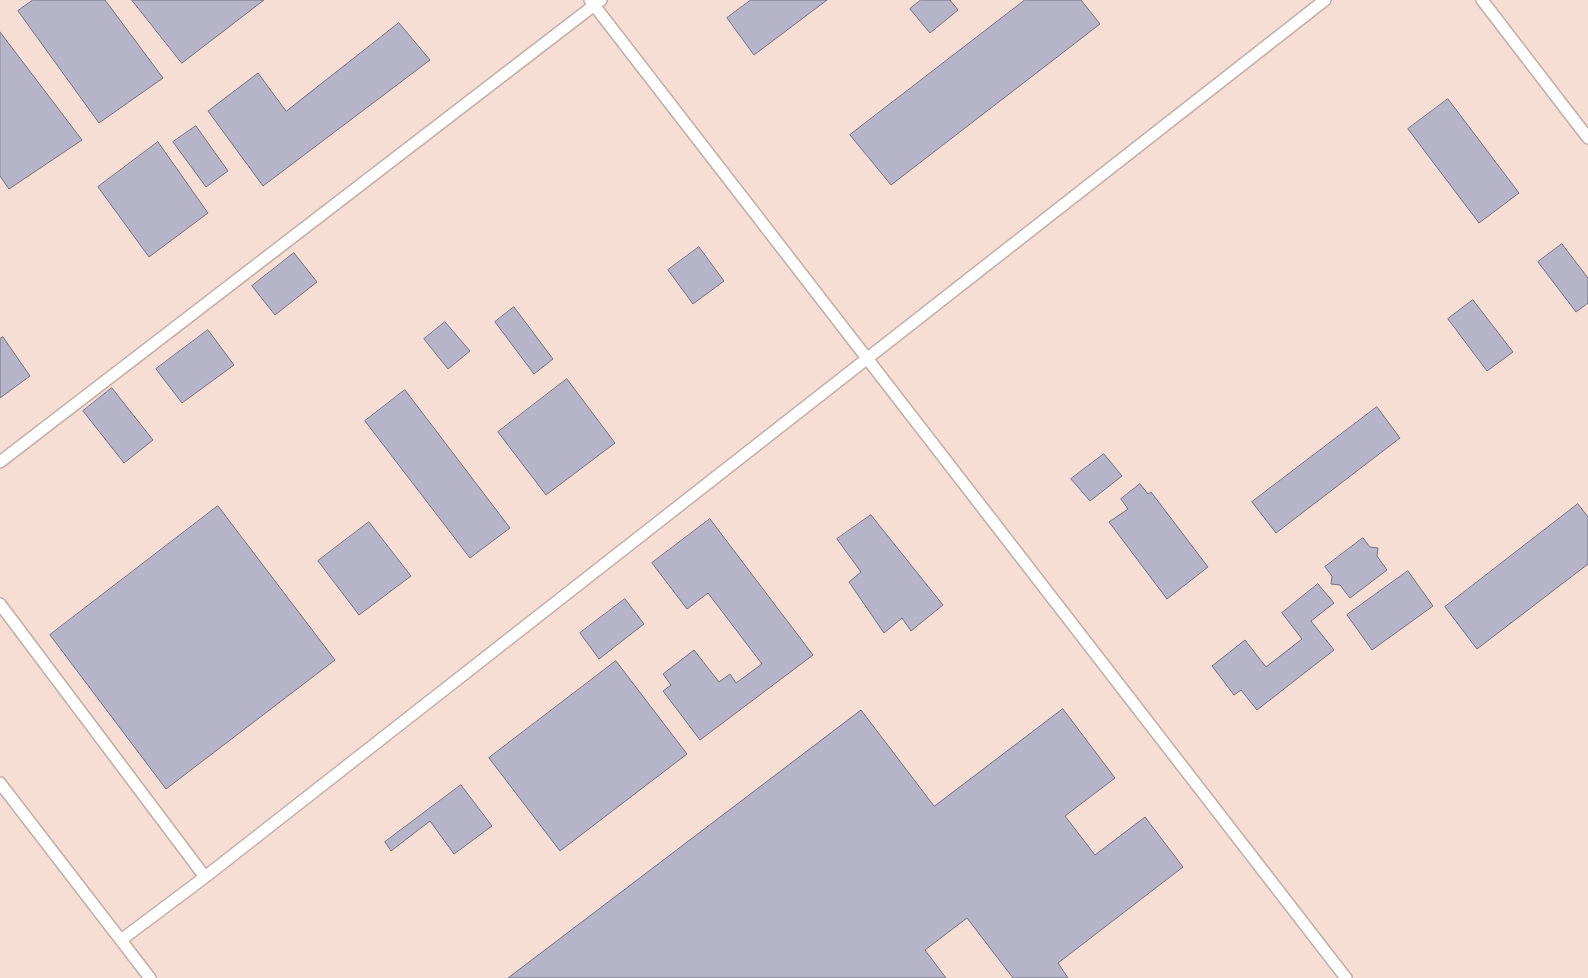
<!DOCTYPE html>
<html>
<head>
<meta charset="utf-8">
<style>
	body { margin:0 }
	canvas { display:block; background:#f6ded5 }
</style>
</head>
<body>
<canvas width="1588" height="978"></canvas>
<script>
const c = document.querySelector('canvas').getContext('2d');
c.lineJoin = 'round';
function fill(path, color) {
  c.fillStyle = color;
  c.fill(path, 'evenodd');
}
function strokePath(path, color, width, dash) {
  c.strokeStyle = color;
  c.lineWidth = width;
  c.lineCap = dash ? 'butt' : 'round';
  c.setLineDash(dash || []);
  c.stroke(path);
}
const building = new Path2D(`
	M33,0H105L163,78L99,123L18,11Z
	M132,0H264L182,63Z
	M751,0H827L754,55L727,18Z
	M921,0H950L958,10L930,33L910,9Z
	M1025,0H1081L1100,24L891,185L850,135Z
	M399,23L430,60L263,186L208,111L258,73L286,111Z
	M0,32L82,140L9,189L0,176Z
	M1448,99L1519,193L1479,223L1408,129Z
	M196,126L228,171L206,187L173,142Z
	M158,142L208,213L149,257L98,187Z
	M1562,244L1588,278V303L1576,312L1538,262Z
	M699,247L724,281L693,304L668,270Z
	M294,253L317,282L275,315L252,286Z
	M1473,300L1513,352L1487,371L1448,319Z
	M514,307L553,359L534,374L495,322Z
	M445,322L470,351L448,369L424,339Z
	M208,330L234,365L182,403L156,369Z
	M3,337L30,376L0,398V339Z
	M567,379L615,443L546,495L498,432Z
	M112,388L153,440L124,463L83,411Z
	M405,390L510,528L470,558L365,421Z
	M1377,407L1400,438L1276,533L1252,502Z
	M1104,454L1122,476L1090,501L1071,479Z
	M1140,484L1148,494L1151,492L1208,567L1167,599L1109,522L1128,509L1121,499Z
	M1578,504L1588,517V564L1477,649L1445,607Z
	M218,506L335,660L166,789L50,635Z
	M871,515L943,605L911,631L902,618L884,633L849,582L861,572L837,539Z
	M710,519L813,655L700,740L663,691L671,685L663,674L694,650L719,682L730,674L736,683L762,664L708,593L687,609L652,563Z
	M369,522L411,576L359,615L318,561Z
	M1363,538L1370,547L1378,548L1377,556L1387,570L1350,598L1340,585L1331,584L1332,576L1325,567Z
	M1408,571L1433,606L1372,650L1347,615Z
	M1318,584L1334,603L1311,621L1334,650L1257,710L1241,690L1234,695L1212,666L1245,640L1266,667L1302,639L1282,613Z
	M625,599L644,624L599,659L580,633Z
	M616,661L687,754L560,851L489,758Z
	M1063,709L1115,778L1065,816L1095,855L1145,817L1183,867L1058,963L1068,978H1013L967,918L925,950L946,978H508L861,710L934,806Z
	M461,785L492,826L454,854L430,821L391,851L385,842Z`);
fill(building, '#b6b4c9');
strokePath(building, '#737184', 1);
const service = new Path2D(`
	M590,0L1346,978
	M1482,0L1588,138
	M0,462L601,0
	M0,604L205,877
	M0,783L150,978
	M121,940L205,877L1325,0`);
strokePath(service, '#c3aca4', 14);
strokePath(service, '#fff', 11);
</script>
</body>
</html>
